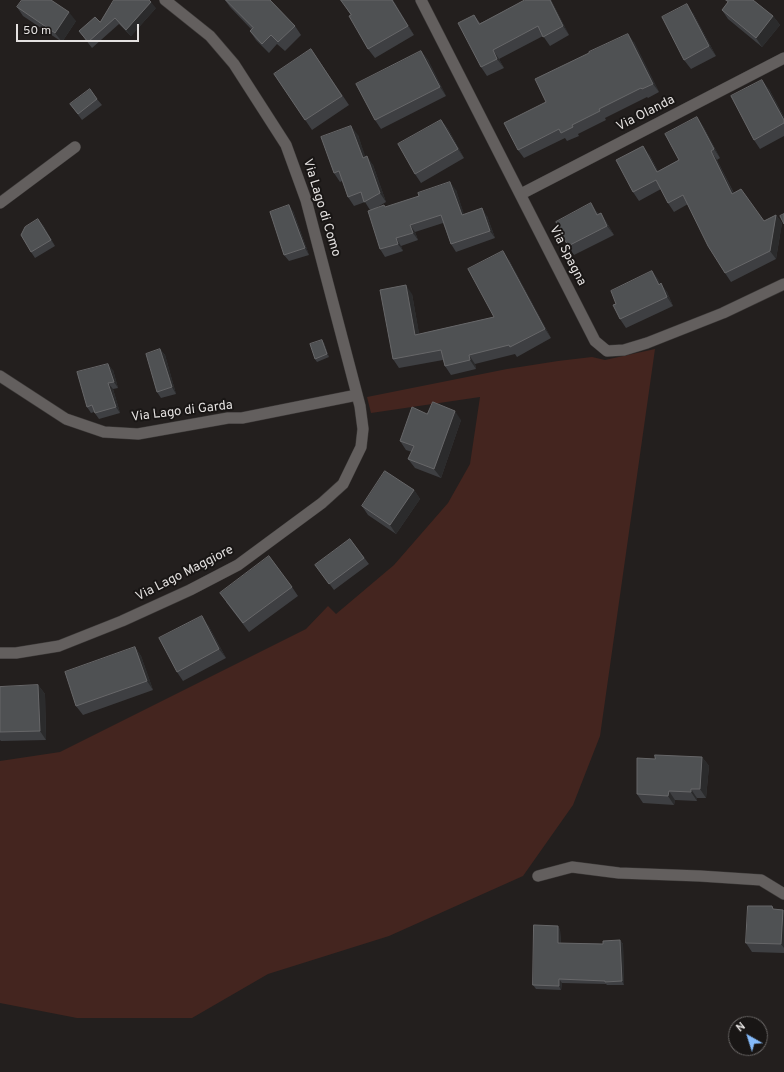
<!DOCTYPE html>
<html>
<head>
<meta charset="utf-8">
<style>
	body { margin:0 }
	#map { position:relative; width:784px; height:1072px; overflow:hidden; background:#231f1e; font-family:Overpass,sans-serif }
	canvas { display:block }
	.north { position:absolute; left:728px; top:1016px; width:40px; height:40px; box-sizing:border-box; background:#191615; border:1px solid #6a6766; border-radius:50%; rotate:321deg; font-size:11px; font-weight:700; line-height:16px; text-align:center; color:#e4e1e0 }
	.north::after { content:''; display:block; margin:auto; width:14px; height:18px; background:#85bbfb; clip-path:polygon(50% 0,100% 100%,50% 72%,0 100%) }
	.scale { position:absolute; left:16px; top:24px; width:123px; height:18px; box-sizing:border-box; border:2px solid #e4e1e0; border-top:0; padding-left:5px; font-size:12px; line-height:14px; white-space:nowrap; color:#e4e1e0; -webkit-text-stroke:3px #191615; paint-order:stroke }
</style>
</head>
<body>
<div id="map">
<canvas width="784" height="1072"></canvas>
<div class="north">N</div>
<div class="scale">50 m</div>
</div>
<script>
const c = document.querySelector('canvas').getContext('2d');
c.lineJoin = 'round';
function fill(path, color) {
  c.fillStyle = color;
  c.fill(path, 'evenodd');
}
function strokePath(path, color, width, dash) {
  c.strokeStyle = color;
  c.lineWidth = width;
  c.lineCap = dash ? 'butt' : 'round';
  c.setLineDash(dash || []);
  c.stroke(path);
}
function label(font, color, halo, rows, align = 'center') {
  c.font = font + ' Overpass,sans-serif';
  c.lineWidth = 4;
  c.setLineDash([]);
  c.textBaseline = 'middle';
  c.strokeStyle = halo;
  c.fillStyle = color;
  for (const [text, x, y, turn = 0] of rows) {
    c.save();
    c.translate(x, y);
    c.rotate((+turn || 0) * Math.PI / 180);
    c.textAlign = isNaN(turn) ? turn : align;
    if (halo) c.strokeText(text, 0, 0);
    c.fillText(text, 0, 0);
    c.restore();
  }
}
fill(new Path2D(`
	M655,349L600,736L573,805L523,876L389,936L268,974L192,1018H77L0,1003V761L60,752L306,629L328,606L336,614L394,565L448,503L470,464L480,397L371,413L367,397L507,369L558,361L592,357L605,360Z`), '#44251f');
const minor = new Path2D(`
	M421,0L595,341L607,351L624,350L647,343L723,313L784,284
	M521,194L784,58
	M0,203L75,147
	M0,376L66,419L104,432L138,434L228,418H242L357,395
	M0,653H16L59,646L122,621L190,590L238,565L322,503L343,484L361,447L363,429L360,406L306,200L286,145L234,64L210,36L165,0
	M538,876L572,867L619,873L700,876L761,880L784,894`);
strokePath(minor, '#3c3938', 12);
strokePath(minor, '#635f5e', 11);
fill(new Path2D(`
	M225,0H270L295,26L301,35L285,51L277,44L269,53L256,40L250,31L251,29L230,7Z
	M341,0H393L414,35L375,58L368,49L351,15Z
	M551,0L569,35L550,46L543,36L499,59L504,68L487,76L481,67L474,15L480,23Z
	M726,0H753L773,16L780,25L762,47L728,19L722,10L728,2Z
	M17,7L76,21L62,42L23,16Z
	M156,8L131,36L119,24L92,48L79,31L100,22Z
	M693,13L716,56L691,69L684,60Z
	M634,42L659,92L648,98L647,97L605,118L606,120L578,134L579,136L567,141L565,138L524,158L518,150L546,102Z
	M311,49L349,105L312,130L274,74Z
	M421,51L428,60L446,96L381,129L375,120Z
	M769,89L784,117V136L760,149L754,140Z
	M97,99L102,105L82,120L70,104Z
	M697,117L703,126L720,158L717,160L734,193L764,221L776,215L782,223L776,259L731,282L725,273L688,204L674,212L668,203L661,189L639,201L633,192L649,154L658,171L679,160Z
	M441,120L448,129L464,158L421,183L415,174Z
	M358,135L365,157L373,165L386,202L376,208L386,207L456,190L464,215L487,216L495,238L456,252L451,244L443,223L415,232L418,240L401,246L403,251L385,257L380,249L370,210L365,202L354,206L348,197L342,181L340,182L334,173Z
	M293,211L309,255L289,261L284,255Z
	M597,212L599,214L601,213L607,223L614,235L574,255L568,246Z
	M43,225L55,246L35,258L31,252Z
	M509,260L551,338L517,357L515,354L475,364L476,369L451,375L445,366L443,360L399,368L393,359L412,294L419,334L494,317Z
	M652,271L660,284L667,292L673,306L626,328L620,319L616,304Z
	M322,340L324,343L329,357L317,362L315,359Z
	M160,349L165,355L176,394L161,398L157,392Z
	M113,370L118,388L113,389L120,413L99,419L94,412L91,413L87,407Z
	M427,414L461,420L441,478L415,468L408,459L412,452L406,450L400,441Z
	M414,490L420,499L396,534L368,515L362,506Z
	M350,539L369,564L334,590L315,565Z
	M292,587L298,596L249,632L226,602Z
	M208,625L226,658L183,681L177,672Z
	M135,647L141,656L153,690L83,715L76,706Z
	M38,685L45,694L46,740L1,741L0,740V687Z
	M702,757L709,766L706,798H697V801L675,800L674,805L643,803L637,794L655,759Z
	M774,909L783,910H784V953L752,952L746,943Z
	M558,926L560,930L561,943L603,944L620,940L623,944L624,985H607L606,984L562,983L561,990L536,989L533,985Z`), '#3e3f42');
fill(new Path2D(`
	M392,0H393L414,35L408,26Z
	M550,0H551L569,35L563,26Z
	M151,2L156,8L131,36L126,30Z
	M687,4L693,13L716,56L709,46Z
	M69,12L76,21L62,42L55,33Z
	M773,16L780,25L762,47L756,38Z
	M628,34L634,42L659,92L653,84Z
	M493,50L499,59L504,68L497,59Z
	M421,51L428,60L446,96L440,87Z
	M762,80L769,89L784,117V120Z
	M697,117L703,126L720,158L714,149Z
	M441,120L448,129L464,158L458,149Z
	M351,126L358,135L369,167L363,158Z
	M643,146L649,154L663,180L657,172Z
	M711,151L717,160L738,202L732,194Z
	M367,156L373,165L386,202L380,193Z
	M450,182L456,190L467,223L462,215Z
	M591,203L597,212L604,224L597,215Z
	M289,205L293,211L309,255L305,248Z
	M482,208L487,216L495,238L490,231Z
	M601,213L607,223L614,235L607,226Z
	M776,215L782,223L776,259L770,251Z
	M38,219L43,225L55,246L51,240Z
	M410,225L415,232L418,240L413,233Z
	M396,238L401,246L403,251L398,244Z
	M503,251L509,260L551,338L545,329Z
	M652,271L659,280L665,294L659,285Z
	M661,283L667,292L673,306L667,297Z
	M406,285L412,294L421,344L415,335Z
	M322,340L324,343L329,357L327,354Z
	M160,349L165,355L176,394L172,387Z
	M469,355L475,364L476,369L470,360Z
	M108,364L113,370L118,388L114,382Z
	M108,383L113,389L120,413L116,407Z
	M455,411L461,420L441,478L434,469Z
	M414,490L420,499L396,534L390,525Z
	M202,616L208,625L226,658L219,649Z
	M135,647L141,656L153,690L147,681Z
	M38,685L45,694L46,740L40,731Z
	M702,757L709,766L706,798L700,789Z
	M691,789L697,798V801L691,792Z
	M669,791L675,800L674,805L668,796Z
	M783,910H784V948L781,944Z
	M558,926L560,930L561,946L558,943Z
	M620,940L623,944L624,985L622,981Z
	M559,979L562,983L561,990L559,986Z`), '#2b2b2c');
const building = new Path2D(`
	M22,0H51L69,12L55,33L17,7Z
	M114,0H149L151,2L126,30L115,18L88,42L79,31L95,17L100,22Z
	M226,0H270L295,26L278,42L271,35L262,44L250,31L253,28Z
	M341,0H392L408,26L368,49L349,16L351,15Z
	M525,0H550L563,26L543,37L538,26L493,50L497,59L481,67L458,23L474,15L479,24Z
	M726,0H753L773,16L756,38L722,10L728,2Z
	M687,4L709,46L684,60L662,17Z
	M628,34L653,84L642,89L641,88L599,109L600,111L572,125L573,127L561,133L559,129L518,150L504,123L546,102L535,79L589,53V52Z
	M311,49L342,96L305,120L274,74Z
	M421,51L440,87L375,120L356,84Z
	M762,80L784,120V123L754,140L731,96Z
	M90,89L97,99L78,114L70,104Z
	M697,117L714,149L711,151L732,194L741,189L764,221L776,215L770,251L725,273L708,246L683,195L668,203L656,180L633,192L616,160L643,146L657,172L679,160L665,134Z
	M441,120L458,149L415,174L398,144Z
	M351,126L363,158L367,156L380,193L364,202L361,192L348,197L339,171L334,173L321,137Z
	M450,182L462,215L482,208L490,231L451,244L441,215L410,225L413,233L396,238L398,244L380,249L368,211L384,205L385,207L419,196L418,193Z
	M591,203L597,215L601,213L607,226L568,246L556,222Z
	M289,205L305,248L284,255L270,212Z
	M784,214V224L780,216Z
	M38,219L51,240L31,252L21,235L25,227Z
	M503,251L545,329L510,347L509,345L469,355L470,360L445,366L441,350L393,359L380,290L406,285L415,335L494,317L468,269Z
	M652,271L659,285L661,283L667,297L620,319L613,305L616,304L611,291Z
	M322,340L327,354L315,359L310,344Z
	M160,349L172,387L157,392L146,354Z
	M108,364L114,382L108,383L116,407L95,413L92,405L87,407L77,372Z
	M433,402L455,411L434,469L408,459L414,446L400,441L412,407L427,414Z
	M385,471L414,490L390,525L362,506Z
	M350,539L364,558L329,584L315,565Z
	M269,556L292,587L243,623L220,593Z
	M202,616L219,649L177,672L159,638Z
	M135,647L147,681L76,706L65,672Z
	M38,685L40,731L0,732V687Z
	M655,755L702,757L700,789H691V792L669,791L668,796L637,794V758L655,759Z
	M748,906H772L773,909L783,910L781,944L746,943Z
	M534,925L558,926V943L603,944V941L620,940L622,981L605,982V981L559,979V986L533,985Z`);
fill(building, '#4f5153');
strokePath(building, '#676769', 1);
label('13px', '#e4e1e0', '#191615', [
	["Via Olanda",646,114,-27],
	["Via Lago di Como",321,208,73],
	["Via Spagna",567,256,63],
	["Via Lago di Garda",182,412,-7],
	["Via Lago Maggiore",185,574,-27]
]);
</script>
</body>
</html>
